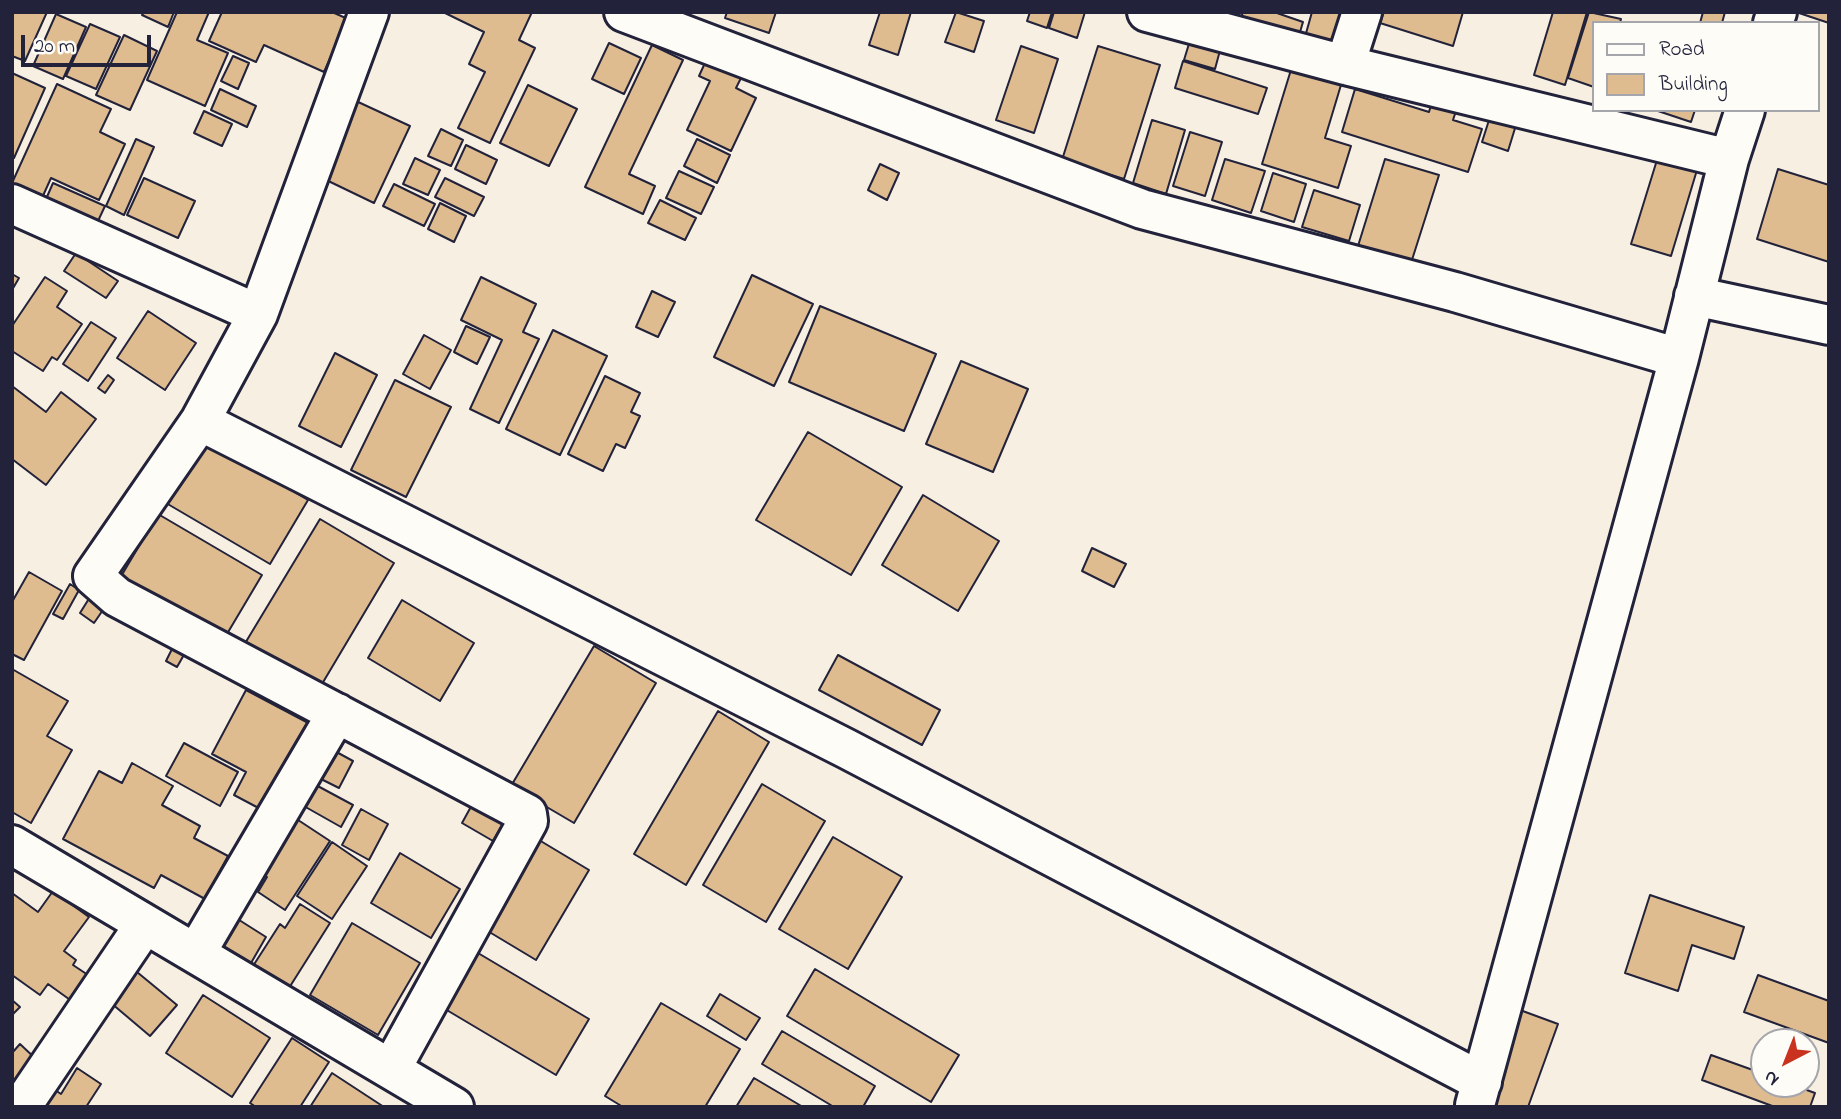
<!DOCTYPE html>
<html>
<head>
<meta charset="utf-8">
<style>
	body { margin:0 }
	#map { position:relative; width:1841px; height:1119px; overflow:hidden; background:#f7efe2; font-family:"Indie Flower",sans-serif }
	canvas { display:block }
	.frame { position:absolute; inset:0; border:14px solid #22223b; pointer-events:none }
	.legend { position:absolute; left:1592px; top:21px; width:228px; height:91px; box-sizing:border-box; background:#fdfcf7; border:2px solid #a5a5ac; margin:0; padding:9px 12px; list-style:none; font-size:21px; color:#22223b }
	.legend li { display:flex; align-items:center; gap:14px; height:35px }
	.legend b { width:35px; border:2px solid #a5a5ac }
	.north { position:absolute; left:1750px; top:1028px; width:70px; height:70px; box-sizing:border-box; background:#fdfcf7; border:2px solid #a5a5ac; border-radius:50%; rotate:222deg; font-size:19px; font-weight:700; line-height:28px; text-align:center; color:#22223b }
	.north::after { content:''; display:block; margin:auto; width:24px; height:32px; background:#c8321e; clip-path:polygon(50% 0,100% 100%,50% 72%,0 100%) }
	.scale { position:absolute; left:21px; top:35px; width:130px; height:32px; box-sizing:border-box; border:4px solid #22223b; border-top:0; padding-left:9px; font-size:21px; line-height:24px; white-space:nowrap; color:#22223b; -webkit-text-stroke:5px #fdfcf7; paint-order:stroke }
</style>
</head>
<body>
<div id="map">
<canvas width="1841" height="1119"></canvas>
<div class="frame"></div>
<ul class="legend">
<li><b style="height:9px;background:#fdfcf7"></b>Road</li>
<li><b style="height:19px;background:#debc90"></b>Building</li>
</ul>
<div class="north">N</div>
<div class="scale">20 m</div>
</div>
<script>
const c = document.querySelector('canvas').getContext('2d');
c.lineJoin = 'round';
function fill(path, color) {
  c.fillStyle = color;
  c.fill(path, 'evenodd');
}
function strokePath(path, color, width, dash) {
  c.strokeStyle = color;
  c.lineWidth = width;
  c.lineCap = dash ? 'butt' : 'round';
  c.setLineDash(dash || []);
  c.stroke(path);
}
const building = new Path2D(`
	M12,12H47L25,61L12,56Z
	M144,12H174L168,27L142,15Z
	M177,12H209L197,40L228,53L205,106L147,80Z
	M222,12H332L348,19L324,72L264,45L256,62L209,41Z
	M443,12H532L519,40L535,48L490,143L458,128L485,72L469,64L484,32Z
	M727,12H776L769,33L725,18Z
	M880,12H911L898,55L869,45Z
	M956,12L984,21L974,52L945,42Z
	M1030,12H1052L1047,28L1027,21Z
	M1054,12H1085L1077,38L1049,28Z
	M1243,12H1274L1303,22L1297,42L1239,23Z
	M1312,12L1343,13L1330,53L1303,44Z
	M1384,12H1463L1453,46L1380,23Z
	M1553,12H1587L1565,85L1534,75Z
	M1589,12L1621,19L1620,23H1594V87L1568,78Z
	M1703,12H1725L1722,23H1700Z
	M1796,12H1829V23Z
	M56,14L86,27L63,79L33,66Z
	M90,24L120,37L96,89L66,76Z
	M1192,34L1222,43L1215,69L1184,60Z
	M124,35L157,51L130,110L96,95Z
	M609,43L641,58L624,94L592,79Z
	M652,45L683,60L629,174L655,186L643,214L585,187Z
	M1021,46L1058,59L1034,133L996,120Z
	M1098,46L1160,65L1124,179L1062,160Z
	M710,52L746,68L736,88L756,98L731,151L687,130L710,81L699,76Z
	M233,56L249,63L238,89L221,81Z
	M1294,60L1344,75L1325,138L1351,146L1338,188L1262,164Z
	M1183,61L1267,88L1258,114L1175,88Z
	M12,73L45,88L14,158H12Z
	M57,84L111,109L100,132L125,144L99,200L51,178L37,209L12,197V183Z
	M528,85L577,109L549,166L500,143Z
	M220,89L256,106L247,127L211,110Z
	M1355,89L1429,112L1435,91L1460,99L1453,120L1482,129L1468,172L1342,132Z
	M356,101L410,126L374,203L320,177Z
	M1655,110H1695L1691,122Z
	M204,111L232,124L222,146L194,133Z
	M1490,117L1516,125L1508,151L1482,142Z
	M1152,120L1185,130L1166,194L1133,183Z
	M441,129L463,140L451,166L428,156Z
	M1190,132L1222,142L1205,196L1173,186Z
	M136,139L154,147L124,215L106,206Z
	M697,139L730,155L717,183L684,166Z
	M466,145L497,160L486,184L455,169Z
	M1661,147L1700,160L1671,256L1631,244Z
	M415,158L440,170L428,195L403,184Z
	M1225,159L1265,171L1251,213L1212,200Z
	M1385,159L1439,175L1411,263L1358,246Z
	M880,164L899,173L887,200L868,190Z
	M1778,169L1829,185V262L1757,239Z
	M679,171L714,187L701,214L666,198Z
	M1273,173L1306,184L1294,222L1261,211Z
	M144,178L195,201L178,238L127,215Z
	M445,178L484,197L474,216L435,197Z
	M53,183L105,206L91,236L40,213Z
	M394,184L435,204L424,226L383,206Z
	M1314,190L1360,205L1349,241L1302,227Z
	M660,200L696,218L685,240L648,223Z
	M440,203L466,216L454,242L428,229Z
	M76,253L118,281L106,298L64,271Z
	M12,274L19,278L12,290Z
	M752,275L813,304L774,386L714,357Z
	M45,277L67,291L57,307L82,324L57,360L52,357L43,371L12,351V326Z
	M481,277L536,304L523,332L539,339L499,423L470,409L502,340L461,320Z
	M652,291L675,302L658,337L636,327Z
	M820,306L936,354L904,431L789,382Z
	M148,311L196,343L165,390L117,358Z
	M91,322L116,338L88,381L63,364Z
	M466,326L490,337L477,364L454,352Z
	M553,330L607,356L560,455L506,429Z
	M424,335L451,350L430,389L403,374Z
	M335,353L377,375L341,447L299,426Z
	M961,361L1028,389L993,472L926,444Z
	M108,375L114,380L105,393L98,388Z
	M605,376L640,393L631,412L640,416L625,448L616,444L603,471L568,454Z
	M395,380L451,407L406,497L351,470Z
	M12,386L46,412L61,392L96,419L46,485L12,459Z
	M808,432L902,487L851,575L756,520Z
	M204,438L308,500L270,564L166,503Z
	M923,495L999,541L958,611L882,565Z
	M158,514L262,575L224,639L120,578Z
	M320,519L394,563L319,689L244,645Z
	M1092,548L1126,564L1114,587L1082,571Z
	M29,572L62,591L24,660L12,654V602Z
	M70,584L79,590L63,619L53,614Z
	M90,597L105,607L94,623L80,613Z
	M402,600L474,643L440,701L368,658Z
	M594,646L656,683L574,823L511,786Z
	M173,647L185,653L177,667L166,661Z
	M838,655L940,710L922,745L819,690Z
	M12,669L68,701L47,736L72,750L31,823L12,812Z
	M246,690L314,726L268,813L234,795L246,772L212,754Z
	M718,711L769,742L686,885L634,854Z
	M184,743L238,772L220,806L166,776Z
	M331,749L353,761L339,788L317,777Z
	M132,763L173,786L162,805L200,826L194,838L228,856L205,899L161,875L154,888L63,839L99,771L122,783Z
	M314,784L353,805L341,827L302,805Z
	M762,784L825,821L766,922L703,885Z
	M473,803L504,822L493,841L462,823Z
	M361,809L388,824L369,860L342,845Z
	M292,816L330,841L285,910L258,892L267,877L257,871Z
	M833,837L902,877L848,969L779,929Z
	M539,840L589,870L536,960L486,930Z
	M332,842L367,866L332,919L297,896Z
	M400,853L460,889L431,938L371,903Z
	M53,891L89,917L64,951L76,960L73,965L91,977L73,1002L48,984L40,995L12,975V893L38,912Z
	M1650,895L1744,927L1734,959L1692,945L1678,991L1625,973Z
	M300,904L330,923L289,988L253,966L280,924L285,928Z
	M236,918L266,937L251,963L220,944Z
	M352,923L420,963L378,1035L310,995Z
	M478,953L589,1019L556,1075L445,1009Z
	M815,969L959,1055L931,1102L787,1016Z
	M137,972L177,1005L150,1036L111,1003Z
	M1758,975L1829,1001V1043L1744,1012Z
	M720,994L760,1018L746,1040L707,1016Z
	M203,995L270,1038L232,1097L166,1053Z
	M12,1000L20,1007L12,1015Z
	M661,1003L740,1049L705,1107H623L605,1096Z
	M1520,1010L1558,1024L1528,1107H1485Z
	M782,1031L875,1086L863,1107H834L762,1064Z
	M292,1038L329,1062L300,1107H256L250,1103Z
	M20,1044L38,1061L12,1090V1053Z
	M1711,1055L1764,1074V1084H1790L1815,1093L1810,1107H1775L1702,1080Z
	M77,1068L101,1084L86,1107H35L49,1086L61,1094Z
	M332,1073L384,1107H310Z
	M754,1078L803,1107H736Z`);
fill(building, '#debc90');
strokePath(building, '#22223b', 2);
const minor = new Path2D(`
	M369,12L258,314L200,421L93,576L117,597L527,814L528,821L391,1069
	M624,12L1142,209L1455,292L1679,358
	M1147,12L1345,65L1729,159
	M1773,23L1777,12
	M1345,65L1362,12
	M12,204L258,314
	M1694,296L1829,325
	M200,421L847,749L1482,1082
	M12,845L454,1107
	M196,953L337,713
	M1475,1105L1679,358L1729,159L1745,110
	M21,1107L145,924`);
strokePath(minor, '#22223b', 44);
strokePath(minor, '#fdfcf7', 38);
</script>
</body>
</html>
